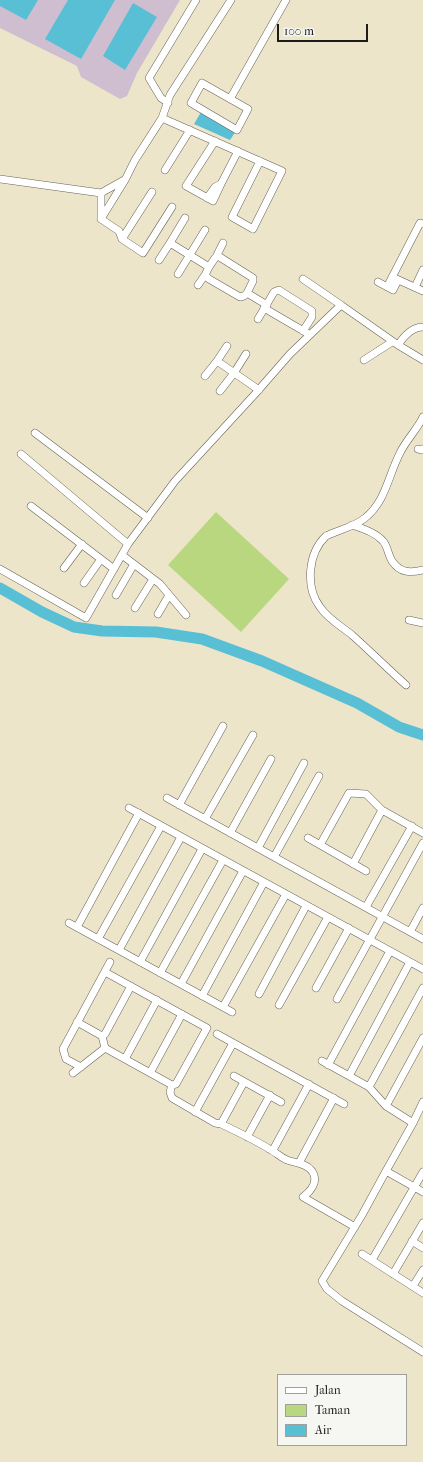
<!DOCTYPE html>
<html>
<head>
<meta charset="utf-8">
<style>
	body { margin:0 }
	#map { position:relative; width:423px; height:1462px; overflow:hidden; background:#ede5c9; font-family:"IM FELL French Canon",serif }
	canvas { display:block }
	.legend { position:absolute; left:277px; top:1374px; width:130px; height:72px; box-sizing:border-box; background:#f6f6f2; border:1px solid #9f9f9c; margin:0; padding:5px 7px; list-style:none; font-size:12px; color:#1c1c1c }
	.legend li { display:flex; align-items:center; gap:8px; height:20px }
	.legend b { width:20px; border:1px solid #9f9f9c }
	.scale { position:absolute; left:277px; top:24px; width:91px; height:18px; box-sizing:border-box; border:2px solid #1c1c1c; border-top:0; padding-left:5px; font-size:12px; line-height:14px; white-space:nowrap; color:#1c1c1c; -webkit-text-stroke:3px #f6f6f2; paint-order:stroke }
</style>
</head>
<body>
<div id="map">
<canvas width="423" height="1462"></canvas>
<ul class="legend">
<li><b style="height:5px;background:#fff"></b>Jalan</li>
<li><b style="height:11px;background:#b8d77e"></b>Taman</li>
<li><b style="height:11px;background:#58bfd5"></b>Air</li>
</ul>
<div class="scale">100 m</div>
</div>
<script>
const c = document.querySelector('canvas').getContext('2d');
c.lineJoin = 'round';
function fill(path, color) {
  c.fillStyle = color;
  c.fill(path, 'evenodd');
}
function strokePath(path, color, width, dash) {
  c.strokeStyle = color;
  c.lineWidth = width;
  c.lineCap = dash ? 'butt' : 'round';
  c.setLineDash(dash || []);
  c.stroke(path);
}
fill(new Path2D(`
	M0,0H180L137,73L127,96L120,99L81,77L77,66L0,28Z`), '#cebed0');
fill(new Path2D(`
	M216,512L289,579L241,632L168,565Z`), '#b8d77e');
fill(new Path2D(`
	M0,0H38L26,20L0,6Z
	M68,0H115L81,59L45,39Z
	M133,3L157,17L125,70L103,56Z
	M201,112L236,131L230,140L194,124Z`), '#58bfd5');
strokePath(new Path2D(`
	M0,588L42,612L74,627L102,631L156,632L202,639L262,661L357,703L399,727L423,735`), '#58bfd5', 11);
const minor = new Path2D(`
	M202,83L248,109L237,130L191,103Z
	M230,99L286,0
	M168,103L161,98L149,78L196,0
	M162,118L282,171L253,229L232,217L260,161
	M215,141L186,186L213,201L221,184
	M165,170L190,130
	M0,179L101,193L124,180
	M101,193V219
	M207,198L215,187L221,184L238,151
	M172,207L143,253L122,239L119,231L101,219L125,180L135,160L162,118L170,95L231,0
	M122,239L152,192
	M170,243L185,218
	M216,257L223,243
	M159,260L170,243L209,267L205,275L209,279L240,297L244,296L247,293L267,305
	M209,267L215,258L218,256L253,278V281L247,293
	M178,274L205,230
	M392,277L423,291
	M303,279L341,305
	M378,282L393,290L398,280
	M198,285L205,275
	M387,287L420,223L423,224
	M415,287L423,270
	M264,308L307,333
	M258,319L274,292L279,290L312,311V317L303,331
	M398,345L423,360
	M364,360L392,342
	M217,361L227,346
	M205,376L217,361L259,390
	M220,391L234,373L246,354
	M35,433L148,518
	M418,449L421,450L423,449
	M21,454L128,544
	M31,506L114,569
	M352,525C363,529 375,532 383,541C388,547 388,555 392,561C400,573 410,573 423,570
	M122,555L160,584L186,615
	M64,568L82,544
	M0,569L86,618L128,544L175,481L255,394L290,354L341,305L398,345C404,336 412,327 423,327
	M84,583L101,559
	M116,595L134,564
	M135,608L153,579
	M158,614L169,595
	M409,620L423,623
	M406,685C388,669 370,651 352,635C341,626 328,619 320,607C305,587 308,553 326,536C338,530 354,527 365,518C386,501 388,476 400,453C406,440 417,430 423,417
	M167,798L423,939
	M179,805L223,726
	M129,808L423,969
	M205,819L253,735
	M230,833L271,759
	M308,838L366,871
	M320,845L349,793L366,794L382,810L423,833
	M258,848L304,763
	M274,857L319,776
	M353,864L382,810
	M366,907L412,826
	M69,923L232,1012
	M77,927L139,813
	M410,932L423,908
	M98,939L161,826
	M119,950L181,837
	M140,962L202,849
	M160,973L223,860
	M181,984L243,871
	M316,988L349,928
	M259,994L306,906
	M202,996L264,882
	M337,999L423,843
	M279,1005L328,917
	M223,1007L286,894
	M77,1022L102,1036L105,1048L172,1085L176,1084L207,1028L105,972
	M217,1034L344,1104
	M102,1036L105,1034L131,986
	M125,1059L157,1000
	M322,1061L369,1087L386,1106L413,1123L386,1171L423,1192
	M328,1065L390,951
	M81,1067L66,1059L63,1049L110,962
	M73,1073L105,1048
	M150,1073L182,1014
	M234,1076L281,1102
	M349,1076L410,962
	M172,1085L170,1092L172,1098L215,1123L221,1124C238,1132 255,1140 271,1150C277,1153 280,1157 287,1160C295,1163 306,1163 312,1171C319,1181 311,1191 303,1197L355,1227
	M369,1087L423,988
	M386,1106L423,1038
	M195,1112L233,1043
	M413,1123L423,1102
	M221,1124L244,1082
	M247,1137L270,1095
	M273,1150L309,1084
	M299,1163L334,1098
	M386,1171L362,1215L322,1281L327,1289L342,1301L423,1352
	M412,1241L423,1248
	M362,1254L423,1293
	M372,1260L423,1172
	M393,1274L423,1223
	M413,1286L423,1270`);
strokePath(minor, '#656259', 8);
strokePath(minor, '#fff', 7);
</script>
</body>
</html>
